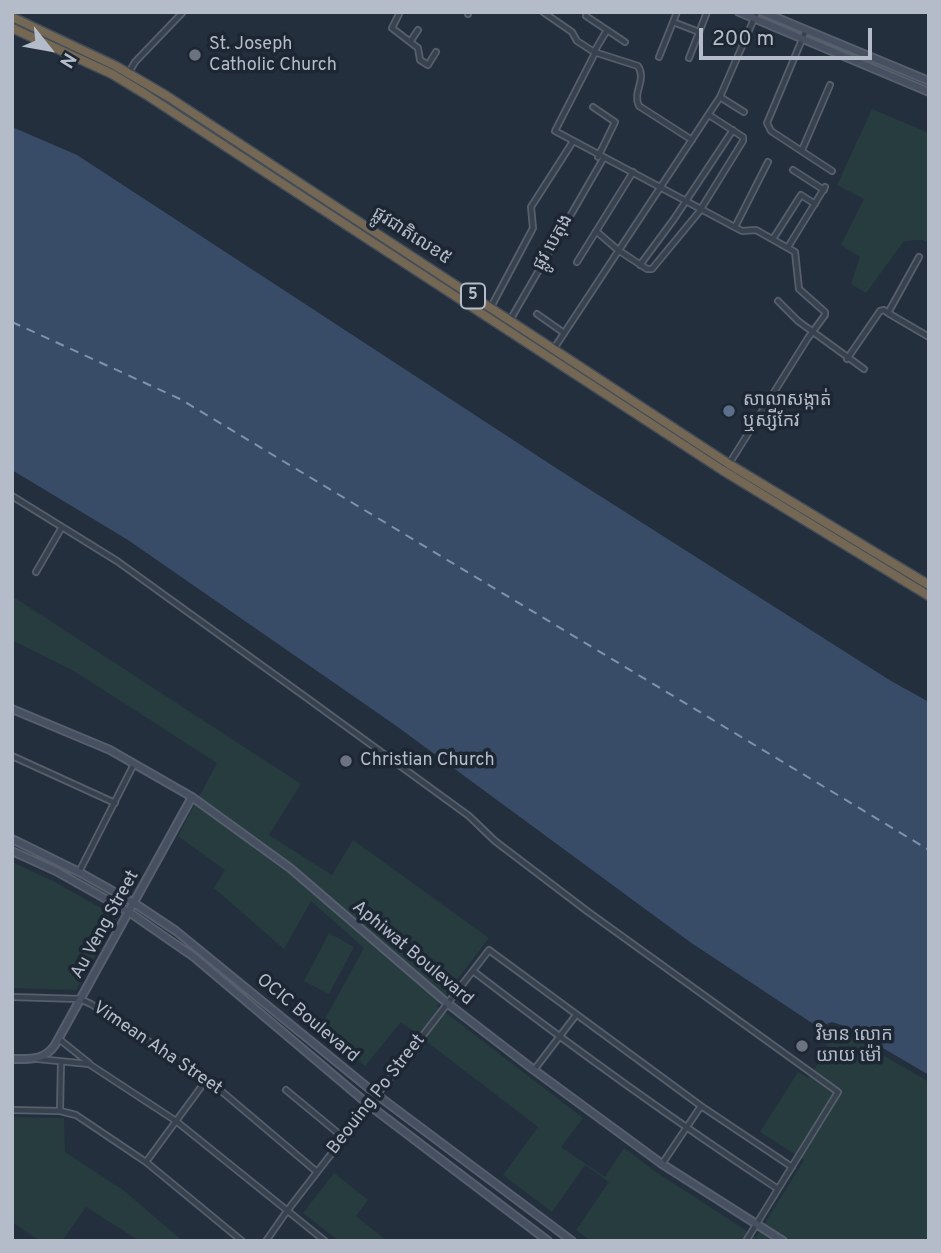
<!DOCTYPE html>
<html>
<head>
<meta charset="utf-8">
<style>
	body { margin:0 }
	#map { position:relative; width:941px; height:1253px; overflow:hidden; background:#242f3e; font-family:Overpass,sans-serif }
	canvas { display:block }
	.frame { position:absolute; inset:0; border:14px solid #b4bcc9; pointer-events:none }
	.north { position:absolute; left:14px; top:14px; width:70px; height:70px; -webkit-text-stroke:5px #1d2633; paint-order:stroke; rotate:121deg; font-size:19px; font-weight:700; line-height:28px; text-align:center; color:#b4bcc9 }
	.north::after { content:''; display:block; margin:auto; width:24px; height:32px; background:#b4bcc9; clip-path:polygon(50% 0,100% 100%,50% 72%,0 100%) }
	.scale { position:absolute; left:699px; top:28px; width:173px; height:32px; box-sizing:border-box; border:4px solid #b4bcc9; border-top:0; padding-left:9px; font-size:21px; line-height:24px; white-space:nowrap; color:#b4bcc9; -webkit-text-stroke:5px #1d2633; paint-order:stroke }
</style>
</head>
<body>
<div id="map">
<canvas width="941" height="1253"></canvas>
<div class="frame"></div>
<div class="north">N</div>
<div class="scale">200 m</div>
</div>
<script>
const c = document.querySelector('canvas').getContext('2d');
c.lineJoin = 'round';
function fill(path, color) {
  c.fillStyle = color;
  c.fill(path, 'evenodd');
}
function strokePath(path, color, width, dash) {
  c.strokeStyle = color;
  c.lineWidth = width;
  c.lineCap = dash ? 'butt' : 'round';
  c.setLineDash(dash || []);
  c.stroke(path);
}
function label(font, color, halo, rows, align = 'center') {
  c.font = font + ' Overpass,"Noto Sans Khmer",sans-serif';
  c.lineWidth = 7;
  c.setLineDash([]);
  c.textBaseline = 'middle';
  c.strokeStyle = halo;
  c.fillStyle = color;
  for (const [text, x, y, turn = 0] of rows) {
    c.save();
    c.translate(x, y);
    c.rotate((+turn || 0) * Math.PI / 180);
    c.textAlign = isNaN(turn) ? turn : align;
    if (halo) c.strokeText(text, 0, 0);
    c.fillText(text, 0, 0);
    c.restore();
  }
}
fill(new Path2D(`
	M872,109L929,133V243L922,240L904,241L866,293L851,284L860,257L841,245L864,199L837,185Z
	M12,596L301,784L269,835L332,875L353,840L489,938L437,1006L583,1118L561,1147L605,1177L624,1148L656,1172L756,1237L804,1160L760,1132L798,1072L808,1078L830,1048L815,1037L820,1031L833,1030L847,1034L929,1082V1241L588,1239L576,1230L609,1182L585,1165L552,1212L503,1175L538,1127L401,1022L365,1066L320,1028L364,948L311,901L284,949L214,888L225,870L178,836L217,763L74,671L12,640Z
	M12,862L53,881L117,917L76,990L12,988Z
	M329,933L354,947L329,994L304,981Z
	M12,1117L64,1118L65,1152L123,1190L183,1241H140L86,1207L62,1241H40L12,1222Z
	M334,1173L368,1200L356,1216L387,1241H339L303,1213Z`), '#263c3f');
fill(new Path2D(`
	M12,127L77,155L556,468L891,681L929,702V1075L847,1027L832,1022L818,1027L690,942L395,725L128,540L12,470Z`), '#394c67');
strokePath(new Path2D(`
	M12,322L180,399L929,850`), '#7c92b1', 2, [9, 7]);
const street = new Path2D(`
	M400,12L392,28L418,48L420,60L428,65L436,52
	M543,12L572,32L577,41L594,52L638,66C647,80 632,92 639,106L692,140
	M468,14V12
	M586,16L625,42
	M673,22L699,32
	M806,30L767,123L771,131L832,171
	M410,42L418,30
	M594,52L607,30
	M595,53L555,131L742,231L756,230L795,252L799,289L825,312V315L808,338L729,464
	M659,57L677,12
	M689,58L707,12
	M128,74L135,62L183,12
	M720,97L744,112
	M593,107L615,122L598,157
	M802,150L830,85
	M793,170L824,190
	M735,227L768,162
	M596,231L618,250L647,269H652L699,212L743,141V137L709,115
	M773,239L801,195L815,204
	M788,247L825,187
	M577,262L633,172
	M640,265L674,219L733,130
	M778,301L798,321L864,369
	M491,307L533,228L531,207L572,143
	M888,313L929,337
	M537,314L564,333
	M509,322L603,159
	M553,350L720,97L757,12
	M847,359L880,311L884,310L888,313L919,257
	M12,496L117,561L307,698L469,816L495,841L587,911L838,1092L746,1241
	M36,572L62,527
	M12,756L115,803
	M79,872L134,764
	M473,971C572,1047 673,1120 778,1189
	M12,997L80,999L91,1004L207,1079L317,1172
	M59,1039L89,1063
	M38,1059L89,1064L176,1121L325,1241
	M534,1070L576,1015
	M286,1090L344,1138
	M12,1110L60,1111L76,1115L146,1162L242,1241
	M60,1111L61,1062
	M146,1162L207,1079
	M662,1164L701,1106
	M266,1241L287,1211L489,950L701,1106L792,1167`);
const secondary = new Path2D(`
	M739,12L929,92
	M763,12L929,81
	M12,709L110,750L192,797L290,868L447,1003L534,1070L662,1164L783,1241
	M12,839L79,872L134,903L176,931L377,1095L572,1241
	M12,851L56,871L129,912L194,957L369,1105L548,1241
	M12,1059C30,1059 44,1061 55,1045L192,797`);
const highway = new Path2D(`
	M12,17L116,66L167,96L729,464L929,585
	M12,28L112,74L145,94L722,470L929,596`);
strokePath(street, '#565f6c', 8);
strokePath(secondary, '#565f6c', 10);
strokePath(highway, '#434c59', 11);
strokePath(street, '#38414e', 4.5);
strokePath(secondary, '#465061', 6);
strokePath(highway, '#746855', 8);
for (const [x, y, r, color] of [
	[195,55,7,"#6b7280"],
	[729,411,7,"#5c6f8a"],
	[346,761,7,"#6b7280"],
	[802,1046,7,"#6b7280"]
]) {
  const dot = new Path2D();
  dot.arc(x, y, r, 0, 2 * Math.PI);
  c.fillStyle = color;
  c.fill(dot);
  strokePath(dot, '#1d2633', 2.5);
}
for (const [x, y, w] of [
	[473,296,24]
]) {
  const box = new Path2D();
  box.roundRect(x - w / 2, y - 12.5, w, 25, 5);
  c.fillStyle = '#1d2633';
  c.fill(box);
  strokePath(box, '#b4bcc9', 2);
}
label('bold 16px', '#b4bcc9', null, [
	["5",473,296]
]);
label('18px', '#b4bcc9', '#1d2633', [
	["St. Joseph",209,45],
	["Catholic Church",209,66],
	["សាលាសង្កាត់",743,401],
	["ឬស្សីកែវ",743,422],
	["Christian Church",360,761],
	["វិមាន លោក",816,1036],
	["យាយ ម៉ៅ",816,1057]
], 'left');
label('18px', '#b4bcc9', '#1d2633', [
	["ផ្លូវជាតិលេខ៥",411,237,33],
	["ផ្លូវ បេតុង",554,243,-60],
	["Au Veng Street",106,925,-61],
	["Aphiwat Boulevard",412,954,40],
	["OCIC Boulevard",307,1019,40],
	["Vimean Aha Street",157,1049,34],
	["Beouing Po Street",377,1095,-52]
]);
</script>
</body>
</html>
